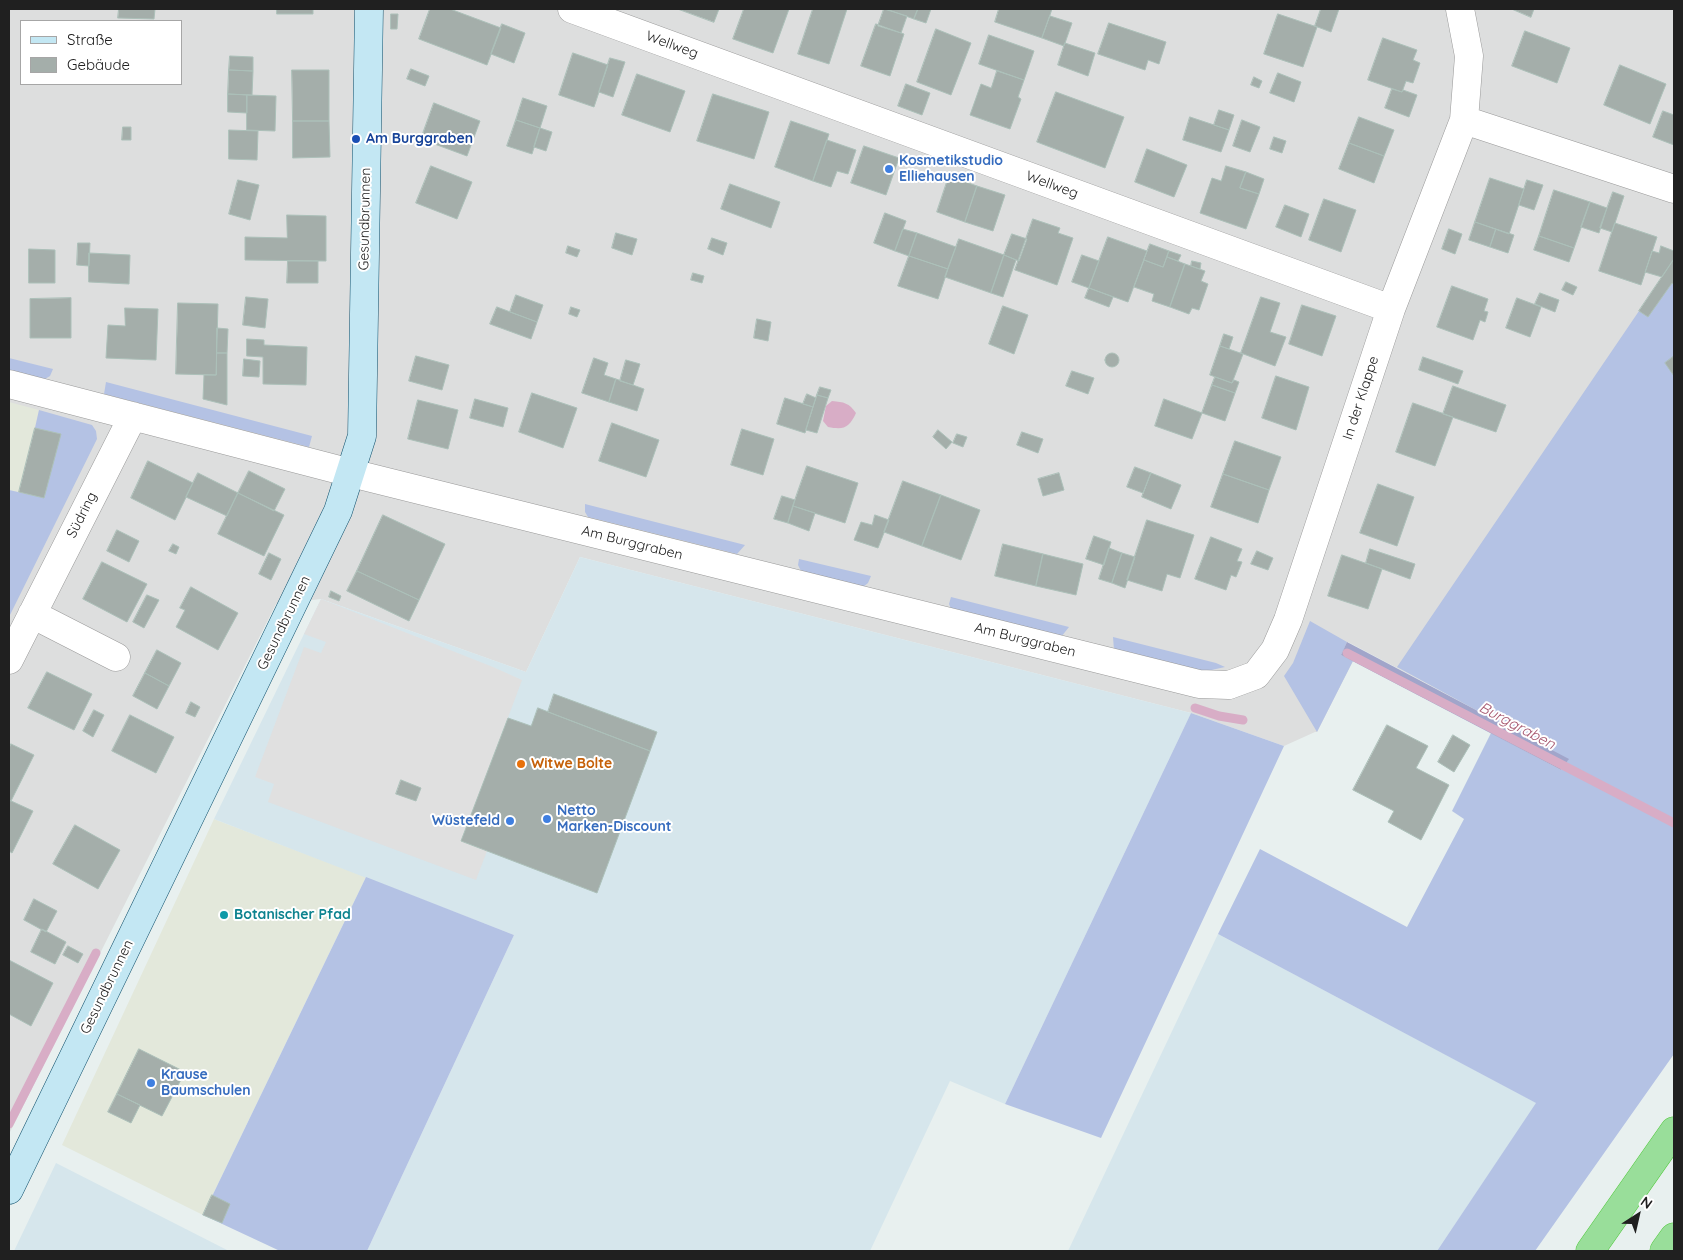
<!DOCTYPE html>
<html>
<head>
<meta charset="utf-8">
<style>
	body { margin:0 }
	#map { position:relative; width:1683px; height:1260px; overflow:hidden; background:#e8f0ef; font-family:Quicksand,sans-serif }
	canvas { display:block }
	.frame { position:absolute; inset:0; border:10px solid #202020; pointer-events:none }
	.legend { position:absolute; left:20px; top:20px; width:162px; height:65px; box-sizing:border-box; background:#fff; border:1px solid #a6a6a6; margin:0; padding:6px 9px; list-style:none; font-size:15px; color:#202020 }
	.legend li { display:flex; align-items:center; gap:10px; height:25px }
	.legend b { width:25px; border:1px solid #a6a6a6 }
	.north { position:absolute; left:1613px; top:1190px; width:50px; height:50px; -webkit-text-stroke:4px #fff; paint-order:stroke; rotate:35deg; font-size:14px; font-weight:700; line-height:20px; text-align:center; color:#202020 }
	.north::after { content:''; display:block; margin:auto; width:18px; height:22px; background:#202020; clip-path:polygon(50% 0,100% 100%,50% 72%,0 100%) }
</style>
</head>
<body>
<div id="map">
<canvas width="1683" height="1260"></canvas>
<div class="frame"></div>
<ul class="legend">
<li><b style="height:6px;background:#c3e7f3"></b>Straße</li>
<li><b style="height:14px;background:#a4aeaa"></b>Gebäude</li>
</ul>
<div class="north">N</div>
</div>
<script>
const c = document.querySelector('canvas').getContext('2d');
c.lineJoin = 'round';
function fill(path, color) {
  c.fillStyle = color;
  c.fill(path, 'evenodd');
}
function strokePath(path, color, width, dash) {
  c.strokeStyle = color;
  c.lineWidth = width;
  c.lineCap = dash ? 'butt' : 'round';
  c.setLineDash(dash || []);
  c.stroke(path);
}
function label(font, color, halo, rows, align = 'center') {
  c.font = font + ' Quicksand,sans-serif';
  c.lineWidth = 4;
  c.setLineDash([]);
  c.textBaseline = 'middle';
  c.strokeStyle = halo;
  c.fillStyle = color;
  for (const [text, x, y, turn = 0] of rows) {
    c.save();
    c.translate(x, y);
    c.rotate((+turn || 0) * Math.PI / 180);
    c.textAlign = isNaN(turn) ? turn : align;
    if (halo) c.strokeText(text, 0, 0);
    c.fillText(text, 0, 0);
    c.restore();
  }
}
fill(new Path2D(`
	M9,9H1674V604L1569,759L1348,642L1341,655L1353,661L1317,732H1315L1284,746L1191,713L580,557L526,672L321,599L276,604L9,1134ZM21,21H181V84H21Z`), '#dddede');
fill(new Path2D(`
	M9,402L39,410L19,492L9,490Z
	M214,819L366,877L203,1215L62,1145Z`), '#e3e8db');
fill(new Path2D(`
	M580,557L1191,713L1005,1104L950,1081L870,1251H367L514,935L214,819L321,599L526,672Z
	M1218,934L1537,1103L1437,1251H1068Z
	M56,1163L229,1251H14Z`), '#d6e6ec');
fill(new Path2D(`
	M1672,283L1674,285V1054L1535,1251H1437L1536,1103L1218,934L1260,849L1407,927L1464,819L1452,811L1491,733L1561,770L1568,760L1397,667L1639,311L1648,317Z
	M9,358L53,369L50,376L45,379L9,370Z
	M106,382L312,436L309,447L104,394Z
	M39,410L92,425L96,431L97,439L9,617V490L44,498L61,434L35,428Z
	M585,504L745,545L737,554L588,517L585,512Z
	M799,559L871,576L868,583L863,587L801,571L798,565Z
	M951,597L1069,627L1061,637L951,609L949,604Z
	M1310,621L1347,642L1341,655L1353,661L1317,732L1284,676L1293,663Z
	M1113,637L1216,663L1225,667L1207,671L1193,670L1114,650Z
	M1191,713L1284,746L1101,1138L1005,1104Z
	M366,877L514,935L367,1251H280L203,1215Z`), '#b4c2e4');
fill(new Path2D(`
	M1347,642L1569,759L1561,770L1341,655Z`), '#a1a5ca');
fill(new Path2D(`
	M321,599L493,667L522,680L462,841L487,851L476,880L268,802L274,784L255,777L304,647L321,653L326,642L304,634Z`), '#e0e0e0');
fill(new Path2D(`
	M832,401C844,402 849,403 856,413C849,428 844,430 828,427L823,421L826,406Z`), '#d8adc6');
strokePath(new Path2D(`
	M1347,653L1674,823
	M1195,708L1219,716L1243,720
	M9,1124L96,953`), '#d8adc6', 9);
const building = new Path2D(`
	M119,9H155L154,19L118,18Z
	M277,9H313V14H277Z
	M430,9H450L501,28L487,65L419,39Z
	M678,9H719L714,22Z
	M744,9H789L773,53L733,39Z
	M813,9H847L829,64L798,54Z
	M884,9L907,16L901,33L878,26Z
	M889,9H918L914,19L889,10Z
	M918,9H931L926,23L914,19Z
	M999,9H1052L1042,38L995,22Z
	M1321,9H1339L1331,32L1315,26Z
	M1512,9H1534L1531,17Z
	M391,14H398L397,29H391Z
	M1278,14L1317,27L1303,67L1264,54Z
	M1050,16L1072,23L1064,46L1042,38Z
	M1109,23L1166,42L1159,64L1148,60L1145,70L1098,54Z
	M502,24L525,33L514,63L491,54Z
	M876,24L904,34L890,76L861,66Z
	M936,29L971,43L951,95L917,82Z
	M1525,31L1570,48L1557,83L1512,66Z
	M989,35L1034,51L1024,80L979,64Z
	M1383,38L1417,50L1413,60L1420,63L1413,83L1406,81L1402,92L1368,80Z
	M1065,43L1095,53L1088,76L1058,65Z
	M573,53L608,65L594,107L559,95Z
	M230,56L253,57V71L229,70Z
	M610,58L625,62L613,97L599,92Z
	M1620,65L1666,84L1650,124L1604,105Z
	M411,69L429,76L425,86L407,79Z
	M229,70L253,71L252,95L228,94Z
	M292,70H329V121H293Z
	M997,71L1024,80L1018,97L1021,99L1010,129L970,115L981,84L991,88Z
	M1278,73L1301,82L1294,102L1270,93Z
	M637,74L685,91L670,132L622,115Z
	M1254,77L1262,81L1259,88L1251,85Z
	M906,84L930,93L922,115L898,106Z
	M1392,89L1402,92L1403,90L1417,95L1409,117L1385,108Z
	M1056,92L1124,117L1105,168L1037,142Z
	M228,94L247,95V113L228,112Z
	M713,94L769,112L754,159L697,141Z
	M247,95L276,96L275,131L247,130Z
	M523,98L547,106L540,128L516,120Z
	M434,103L480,121L467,156L421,139Z
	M1219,110L1234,115L1229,130L1214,125Z
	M1663,111L1674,115V145L1653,137Z
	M1190,117L1229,130L1221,152L1183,140Z
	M1359,117L1394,130L1384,156L1349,143Z
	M516,120L540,128L532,154L507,146Z
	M1242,120L1260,127L1250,152L1233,146Z
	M293,121H329L330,157L293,158Z
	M791,121L829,134L813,181L775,167Z
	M123,127H131V140H122Z
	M540,128L552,132L546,151L534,147Z
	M229,130L258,131L257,160L229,159Z
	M1274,137L1286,141L1282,153L1270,149Z
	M827,140L856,150L848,174L837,171L831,187L813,181Z
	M1349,143L1384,156L1374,183L1339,169Z
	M864,146L899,158L886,195L851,183Z
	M1147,149L1187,165L1174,197L1135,182Z
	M431,166L472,182L457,219L416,203Z
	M1226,166L1246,172L1240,188L1259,194L1246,229L1200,213L1212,178L1221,181Z
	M1246,172L1264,179L1259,194L1240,188Z
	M949,176L977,186L965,222L937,212Z
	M1490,178L1524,189L1509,234L1475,222Z
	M238,180L259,185L250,220L229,214Z
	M1527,180L1543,185L1534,210L1519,205Z
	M730,184L780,202L771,228L721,209Z
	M977,186L1005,195L993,231L965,222Z
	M1554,190L1590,202L1574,248L1539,236Z
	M1613,192L1624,196L1612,232L1600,228Z
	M1324,199L1356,210L1341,252L1309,240Z
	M1590,202L1607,208L1599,233L1581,227Z
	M1285,205L1309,214L1301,237L1276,227Z
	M885,213L906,221L895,251L874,243Z
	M287,215L326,216V261L245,260V237L287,238Z
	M1033,219L1060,228L1058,233L1073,238L1057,285L1015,270Z
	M1475,222L1496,229L1490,247L1469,240Z
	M1615,223L1657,237L1641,285L1599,271Z
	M903,229L917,233L909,256L895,251Z
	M1449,229L1462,234L1455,254L1442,249Z
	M1496,229L1514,235L1508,253L1490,247Z
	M616,233L637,239L632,255L612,248Z
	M917,233L956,247L948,269L909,256Z
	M1012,234L1027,239L1019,261L1004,255Z
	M1539,236L1574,248L1569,262L1534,250Z
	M1108,237L1147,251L1128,302L1089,288Z
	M712,238L727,243L723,255L708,249Z
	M959,239L1004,255L991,293L945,277Z
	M78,243H90L89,266L77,265Z
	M1150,244L1169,251L1163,267L1144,260Z
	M568,246L580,250L577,257L566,253Z
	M1661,246L1674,251V259L1662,277L1645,272L1652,251L1659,253Z
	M29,249L55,250V283H29Z
	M1169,251L1181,255L1178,261L1167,257Z
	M89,253L130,255L129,284L89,282Z
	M1004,255L1016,260L1003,297L991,293Z
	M1082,255L1099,261L1089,288L1072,282Z
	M909,256L948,269L938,299L898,286Z
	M1167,257L1185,264L1170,307L1152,301L1154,294L1134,287L1144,260L1163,267Z
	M1674,259V285L1672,283L1648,317L1639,311Z
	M288,261H318V283H287Z
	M1192,261L1201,263L1200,269L1191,266Z
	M1185,264L1205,271L1201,281L1208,284L1199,310L1192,308L1189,314L1170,307Z
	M693,273L704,276L702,283L691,280Z
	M1566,282L1577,287L1573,295L1562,290Z
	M1452,286L1488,299L1484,311L1488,312L1485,322L1480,320L1473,340L1437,327Z
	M1089,288L1113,297L1109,307L1085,298Z
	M1540,293L1559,300L1555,312L1535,304Z
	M516,295L543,305L537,322L510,312Z
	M246,297L268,299L265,328L243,325Z
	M1261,297L1280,303L1270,332L1286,337L1275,366L1241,353Z
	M71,298V338H30V299Z
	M1517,298L1541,307L1530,337L1506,328Z
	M178,303L218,304L216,375L176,374Z
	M1302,305L1336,316L1322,356L1289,344Z
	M1003,306L1028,315L1014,354L989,344Z
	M497,307L537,322L531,339L490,324Z
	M571,307L580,310L577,317L569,314Z
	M125,308L158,309L156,360L106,358L108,325L125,326Z
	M757,319L771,322L768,341L754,338Z
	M217,328L228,329L227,353H217Z
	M1224,334L1233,337L1229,349L1220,346Z
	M247,339L264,340V345L307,347L306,385L263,384V357L247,356Z
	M1220,346L1243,354L1232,383L1210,375Z
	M1105 360a7 7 0 1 1 14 0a7 7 0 1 1-14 0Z
	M217,353H227V405L203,399L204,375H216Z
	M416,356L449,365L442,390L409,381Z
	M1674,356V376L1665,363Z
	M1423,357L1463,371L1458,384L1419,370Z
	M594,358L608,363L604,375L616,379L609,402L582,393Z
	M244,359L260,361L259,377L243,376Z
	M626,360L640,364L633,385L620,381Z
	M1072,371L1094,378L1088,394L1066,386Z
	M1276,376L1309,387L1296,430L1262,418Z
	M1215,377L1232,383L1234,380L1239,382L1235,393L1212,385Z
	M616,379L644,389L637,411L609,402Z
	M1212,385L1235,393L1225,421L1202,413Z
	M1453,386L1506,405L1496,432L1443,414Z
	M820,387L831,390L828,398L817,395Z
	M532,393L577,408L563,448L519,432Z
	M807,394L816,398L813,407L803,404Z
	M817,395L828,398L817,433L806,430Z
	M785,398L813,407L805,433L777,424Z
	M475,399L508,408L503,427L470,418Z
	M1164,399L1202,413L1192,439L1155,426Z
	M418,400L458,410L448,449L408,439Z
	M1413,403L1453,417L1435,466L1396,452Z
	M612,423L659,440L646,477L599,461Z
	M35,428L61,434L44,498L19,492Z
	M742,429L774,439L763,475L731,465Z
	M938,430L952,442L946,449L933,437Z
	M1022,432L1043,439L1038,453L1017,445Z
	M957,434L967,437L963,447L953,443Z
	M1235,441L1281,457L1269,490L1223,474Z
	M148,461L193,483L175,520L131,498Z
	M807,466L858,483L845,523L793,506Z
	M1135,467L1151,473L1143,493L1127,487Z
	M249,471L285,489L274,511L238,493Z
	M198,473L238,493L227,516L186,497Z
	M1059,473L1064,490L1043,496L1038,479Z
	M1151,473L1181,485L1171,509L1142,497Z
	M1223,474L1269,490L1258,523L1211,507Z
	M903,481L941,495L922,546L884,532Z
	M1378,484L1414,497L1397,546L1360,533Z
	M238,493L284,515L264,556L218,534Z
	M941,495L980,510L961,560L922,546Z
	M782,496L795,500L788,523L774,519Z
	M793,506L815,513L809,531L788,523Z
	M383,515L445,544L419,600L357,571Z
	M875,515L889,520L878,548L854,540L861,522L872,525Z
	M1147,520L1194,535L1180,578L1167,574L1162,591L1127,580Z
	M117,530L139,541L129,562L107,551Z
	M1094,536L1111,542L1104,565L1086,559Z
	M1211,537L1242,549L1237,561L1242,562L1236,577L1231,575L1226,590L1195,579Z
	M173,544L179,547L176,554L169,551Z
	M1003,544L1043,554L1036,586L995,576Z
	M1109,548L1122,553L1112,583L1099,579Z
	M1370,549L1415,564L1410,579L1366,563Z
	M1257,551L1273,558L1268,570L1251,564Z
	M269,553L281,559L271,580L259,574Z
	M1122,553L1135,557L1125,588L1112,583Z
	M1043,554L1083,564L1076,595L1036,586Z
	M1342,555L1382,569L1368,609L1328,596Z
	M102,562L147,584L127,622L83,599Z
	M357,571L419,600L409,621L347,591Z
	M191,587L238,613L218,650L176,627L185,610L180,608Z
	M331,591L341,596L339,601L329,597Z
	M147,595L159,600L144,628L133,622Z
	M157,650L181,663L169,686L145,673Z
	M47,672L92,694L74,730L28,708Z
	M145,673L169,686L157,709L133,696Z
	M554,694L657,732L650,751L548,712Z
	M191,702L200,707L195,717L186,713Z
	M538,708L650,751L597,893L461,841L508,718L531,726Z
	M94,710L104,715L93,737L83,731Z
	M130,715L174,737L156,773L112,751Z
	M1387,725L1428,746L1416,768L1449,785L1421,840L1388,822L1394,811L1353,790Z
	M1453,735L1470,745L1454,772L1438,762Z
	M11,744L34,755L11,801L9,800V749Z
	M401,780L421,788L416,801L396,794Z
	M9,800L33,811L12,853L9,851Z
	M75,825L120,850L98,889L53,864Z
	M34,899L57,911L46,932L24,920Z
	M42,929L66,942L55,964L31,952Z
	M68,946L83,954L78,963L63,955Z
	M9,960L53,983L31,1026L9,1014Z
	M139,1049L185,1072L162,1116L117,1094Z
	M117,1094L140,1105L131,1123L108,1112Z
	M212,1195L230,1204L222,1223L203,1215Z`);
fill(building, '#a4aeaa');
strokePath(building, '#acc0b9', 1);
const street = new Path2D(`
	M572,9L1391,309
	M1464,120L1674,189
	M9,384L351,473L1199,684L1229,685L1256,675L1275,650L1288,620L1391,309L1464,120L1469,56L1460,9
	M32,614L116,657
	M9,660L133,416`);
const secondary = new Path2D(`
	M9,1190L338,511L362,436L369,9`);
const highway = new Path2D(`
	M1590,1251L1674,1131
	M1664,1251L1674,1237`);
strokePath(street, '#9a9a9a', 29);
strokePath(secondary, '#11516d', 29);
strokePath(highway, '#4fc83a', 29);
strokePath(street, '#fff', 28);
strokePath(secondary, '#c3e7f3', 28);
strokePath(highway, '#99de9a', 28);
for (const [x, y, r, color] of [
	[356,139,5,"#1a4fb4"],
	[889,169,5,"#3f7fe0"],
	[521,764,5,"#e8710a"],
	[547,819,5,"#3f7fe0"],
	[510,821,5,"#3f7fe0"],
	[224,915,5,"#0f9aa8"],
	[151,1083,5,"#3f7fe0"]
]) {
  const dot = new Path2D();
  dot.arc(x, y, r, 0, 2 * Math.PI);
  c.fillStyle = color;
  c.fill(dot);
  strokePath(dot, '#fff', 2);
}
label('14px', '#202020', '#fff', [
	["Wellweg",672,45,20],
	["Wellweg",1052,185,20],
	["Gesundbrunnen",365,219,-89],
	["In der Klappe",1361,398,-72],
	["Südring",82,515,-63],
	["Am Burggraben",632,543,14],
	["Gesundbrunnen",284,623,-64],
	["Am Burggraben",1025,640,14],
	["Gesundbrunnen",107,987,-64]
]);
label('bold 14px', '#164399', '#fff', [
	["Am Burggraben",366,139]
], 'left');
label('bold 14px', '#366cbe', '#fff', [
	["Kosmetikstudio",899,161],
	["Elliehausen",899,177],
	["Netto",557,811],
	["Marken-Discount",557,827],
	["Wüstefeld",500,821,"right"],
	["Krause",161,1075],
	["Baumschulen",161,1091]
], 'left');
label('bold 14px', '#c56008', '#fff', [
	["Witwe Bolte",531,764]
], 'left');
label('bold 14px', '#0d838f', '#fff', [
	["Botanischer Pfad",234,915]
], 'left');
label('italic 15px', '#a6566e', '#fff', [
	["Burggraben",1517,726,28]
]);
</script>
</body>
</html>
